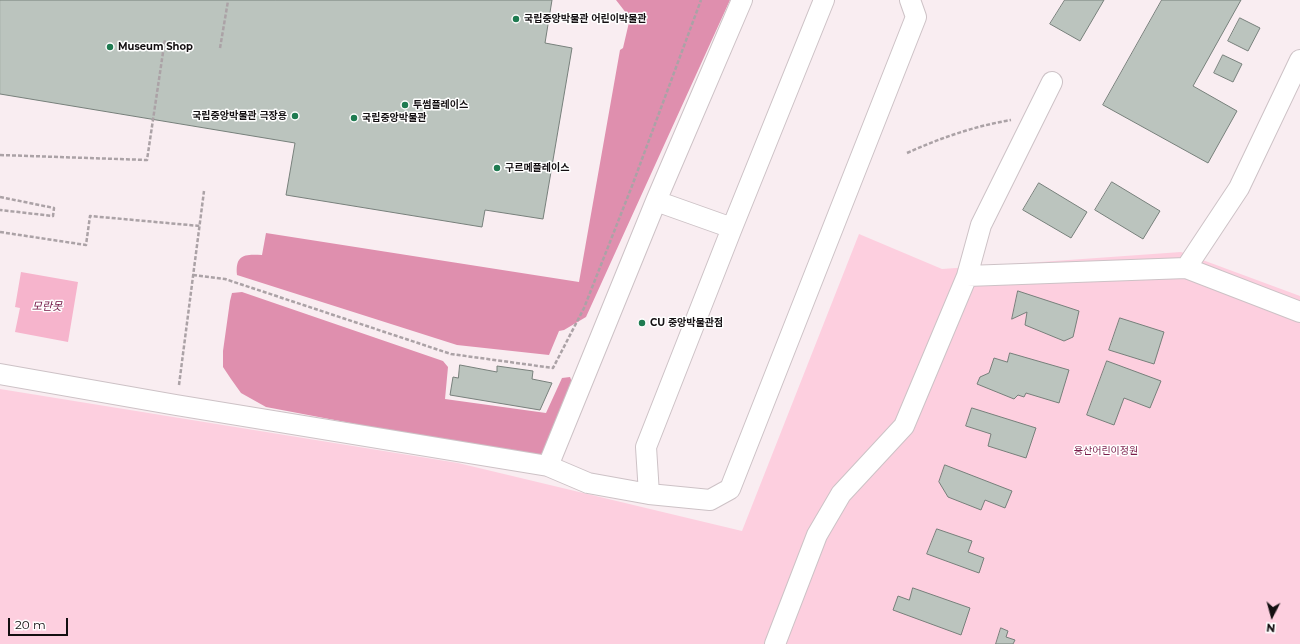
<!DOCTYPE html>
<html>
<head>
<meta charset="utf-8">
<style>
	body { margin:0 }
	#map { position:relative; width:1300px; height:644px; overflow:hidden; background:#f9edf1; font-family:Montserrat,sans-serif }
	canvas { display:block }
	.north { position:absolute; left:1252px; top:596px; width:40px; height:40px; -webkit-text-stroke:3px #fff; paint-order:stroke; rotate:186deg; font-size:11px; font-weight:700; line-height:16px; text-align:center; color:#130f11 }
	.north::after { content:''; display:block; margin:auto; width:14px; height:18px; background:#130f11; clip-path:polygon(50% 0,100% 100%,50% 72%,0 100%) }
	.scale { position:absolute; left:8px; top:618px; width:60px; height:18px; box-sizing:border-box; border:2px solid #130f11; border-top:0; padding-left:5px; font-size:12px; line-height:14px; white-space:nowrap; color:#130f11; -webkit-text-stroke:3px #fff; paint-order:stroke }
</style>
</head>
<body>
<div id="map">
<canvas width="1300" height="644"></canvas>
<div class="north">N</div>
<div class="scale">20 m</div>
</div>
<script>
const c = document.querySelector('canvas').getContext('2d');
c.lineJoin = 'round';
function fill(path, color) {
  c.fillStyle = color;
  c.fill(path, 'evenodd');
}
function strokePath(path, color, width, dash) {
  c.strokeStyle = color;
  c.lineWidth = width;
  c.lineCap = dash ? 'butt' : 'round';
  c.setLineDash(dash || []);
  c.stroke(path);
}
function label(font, color, halo, rows, align = 'center') {
  c.font = font + ' Montserrat,"Noto Sans KR",sans-serif';
  c.lineWidth = 3;
  c.setLineDash([]);
  c.textBaseline = 'middle';
  c.strokeStyle = halo;
  c.fillStyle = color;
  for (const [text, x, y, turn = 0] of rows) {
    c.save();
    c.translate(x, y);
    c.rotate((+turn || 0) * Math.PI / 180);
    c.textAlign = isNaN(turn) ? turn : align;
    if (halo) c.strokeText(text, 0, 0);
    c.fillText(text, 0, 0);
    c.restore();
  }
}
fill(new Path2D(`
	M859,234L942,269L1181,252L1300,296V644H0V389L458,463L742,531Z`), '#fdcfdf');
fill(new Path2D(`
	M616,0H730L586,317L564,330L559,331L549,355L457,345L237,275C235,254 245,254 262,255L266,233L579,282L620,50L623,48L630,18Z
	M242,292L443,361L448,367L445,399L546,413L562,378L570,377L572,382L543,453L535,458L266,407L241,393L231,379L223,367V351L230,301L232,293Z`), '#df8fae');
fill(new Path2D(`
	M21,272L78,282L68,342L15,332L20,308L15,307Z`), '#f6b4cc');
const building = new Path2D(`
	M0,0H552L545,43L572,48L543,219L485,210L482,227L286,195L295,143L0,94Z
	M1065,0H1104L1080,41L1050,24Z
	M1162,0H1241L1193,86L1237,111L1208,163L1103,105Z
	M1240,18L1260,28L1248,51L1228,41Z
	M1223,55L1242,64L1233,82L1214,73Z
	M1112,182L1160,211L1143,239L1095,210Z
	M1039,183L1087,212L1071,238L1023,210Z
	M1018,291L1079,311L1073,337L1064,341L1025,325L1027,312L1012,319Z
	M1120,318L1164,332L1154,364L1109,350Z
	M1010,353L1069,370L1059,403L1026,393L1024,397L1018,395L1014,399L977,384L980,377L989,373L994,358L1007,362Z
	M1107,361L1161,381L1150,408L1124,398L1114,425L1087,415Z
	M460,365L497,372V366L533,371L532,379L552,383L540,410L450,395L453,377L458,378Z
	M972,408L1036,428L1026,458L988,446L991,434L966,426Z
	M945,465L1012,491L1005,508L985,500L981,510L948,497L939,482Z
	M937,529L972,541L968,552L984,558L979,573L927,554Z
	M913,588L970,608L961,635L893,610L898,596L909,600Z
	M1001,628L1008,631L1006,637L1015,640L1013,644H996Z`);
fill(building, '#bbc4be');
strokePath(building, '#77807b', 1);
const minor = new Path2D(`
	M824,0L732,228L646,447L649,494L710,500L730,489L916,17L910,0
	M656,201L732,228
	M1186,268L1239,188L1300,60
	M967,276L981,225L1052,82
	M0,374L176,405L548,466L588,483L649,494
	M548,466L656,201L742,0
	M775,644L817,535L841,494L904,426L967,276L1186,268L1300,312`);
strokePath(minor, '#cdc2c6', 22);
strokePath(new Path2D(`
	M220,48L228,1
	M907,153C940,138 975,126 1011,120
	M0,155L147,160L165,39
	M0,197L54,208L53,216L0,210
	M0,232L86,245L90,216L200,226
	M193,275L225,279L451,354L553,368L584,308L632,186L701,0
	M179,385L204,191`), '#aba2a6', 2.5, [4, 2]);
strokePath(minor, '#fff', 20);
for (const [x, y, r, color] of [
	[516,19,4,"#1f7b51"],
	[110,47,4,"#1f7b51"],
	[405,105,4,"#1f7b51"],
	[295,116,4,"#1f7b51"],
	[354,118,4,"#1f7b51"],
	[497,168,4,"#1f7b51"],
	[642,323,4,"#1f7b51"]
]) {
  const dot = new Path2D();
  dot.arc(x, y, r, 0, 2 * Math.PI);
  c.fillStyle = color;
  c.fill(dot);
  strokePath(dot, '#fff', 1.5);
}
label('bold 10px', '#130f11', '#fff', [
	["국립중앙박물관 어린이박물관",524,19],
	["Museum Shop",118,47],
	["투썸플레이스",413,105],
	["국립중앙박물관 극장용",287,116,"right"],
	["국립중앙박물관",362,118],
	["구르메플레이스",505,168],
	["CU 중앙박물관점",650,323]
], 'left');
label('10px', '#7a1d4a', '#fff', [
	["용산어린이정원",1106,451]
]);
label('italic 11px', '#701242', '#fff', [
	["모란못",47,307]
]);
</script>
</body>
</html>
